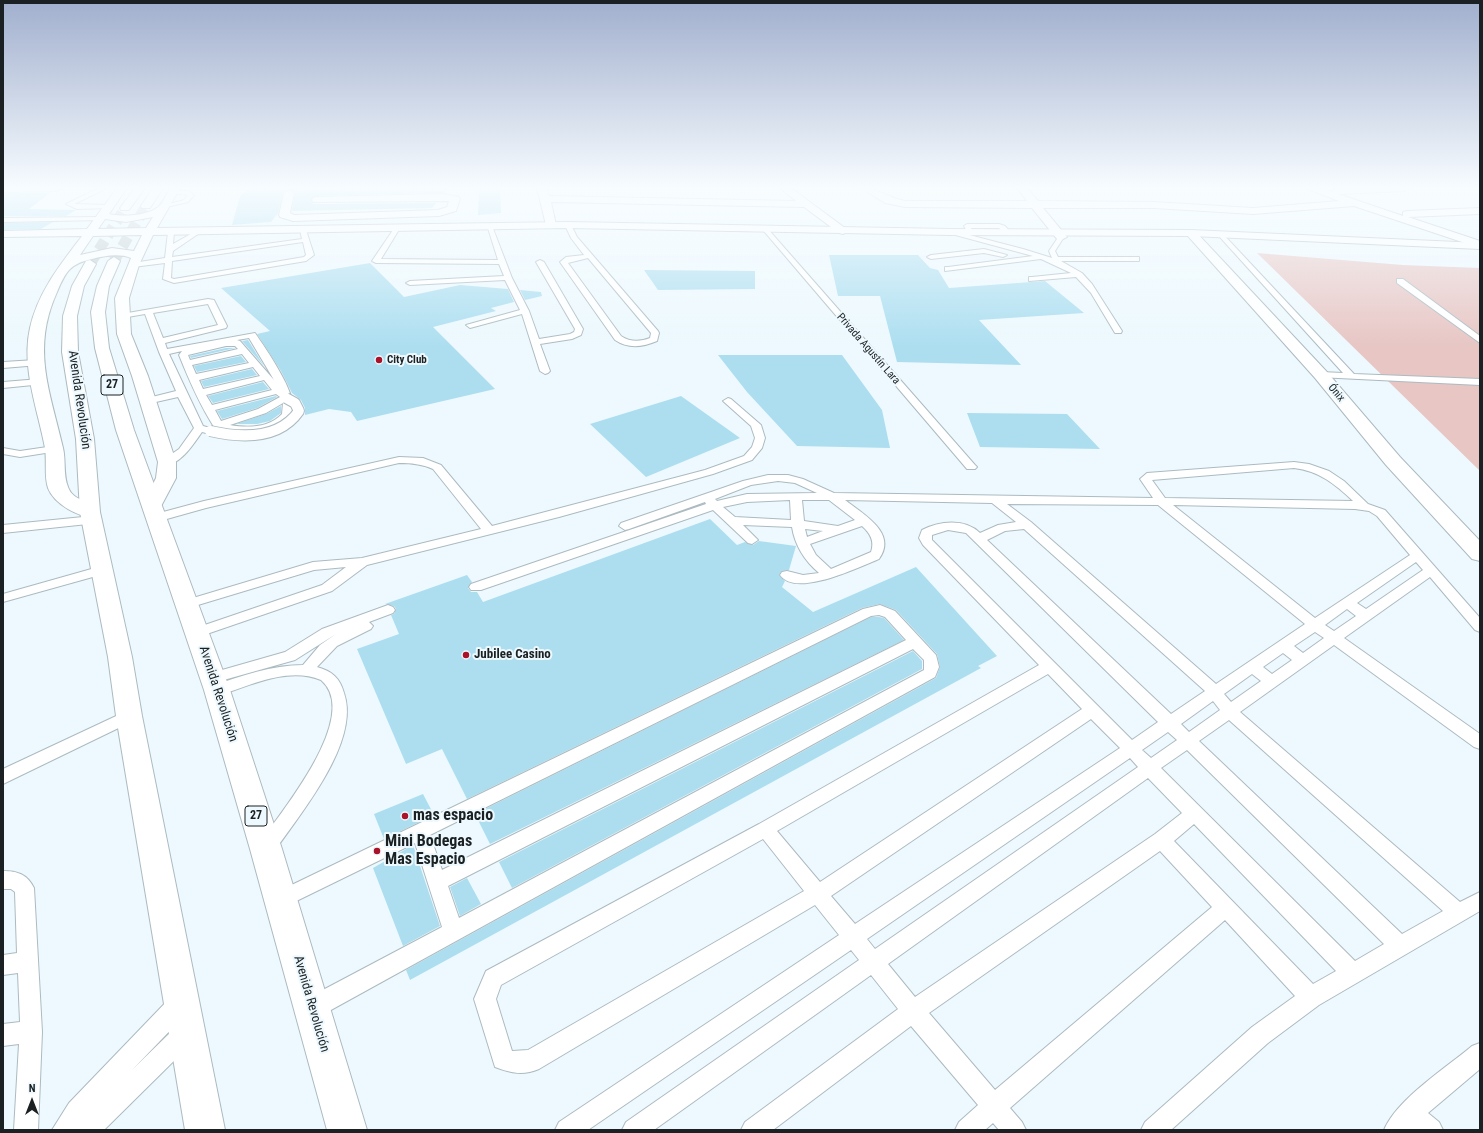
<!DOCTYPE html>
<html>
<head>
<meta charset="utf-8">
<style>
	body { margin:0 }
	#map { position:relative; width:1483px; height:1133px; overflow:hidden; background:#edf9fe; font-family:"Roboto Condensed",sans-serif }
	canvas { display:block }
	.frame { position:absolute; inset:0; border:4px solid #1b2123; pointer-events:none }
	.north { position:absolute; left:12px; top:1081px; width:40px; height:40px; -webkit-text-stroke:3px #edf9fe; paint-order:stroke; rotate:0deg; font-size:11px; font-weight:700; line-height:16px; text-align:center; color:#1b2123 }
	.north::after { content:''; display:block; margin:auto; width:14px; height:18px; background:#1b2123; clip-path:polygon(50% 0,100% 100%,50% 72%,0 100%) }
</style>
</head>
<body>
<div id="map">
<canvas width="1483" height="1133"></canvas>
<div class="frame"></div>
<div class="north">N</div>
</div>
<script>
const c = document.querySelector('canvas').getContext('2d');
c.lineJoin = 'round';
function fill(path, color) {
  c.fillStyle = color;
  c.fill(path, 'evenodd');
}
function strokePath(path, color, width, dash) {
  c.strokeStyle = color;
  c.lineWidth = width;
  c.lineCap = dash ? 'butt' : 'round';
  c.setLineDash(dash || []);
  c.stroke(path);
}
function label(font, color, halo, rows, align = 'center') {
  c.font = font + ' "Roboto Condensed",sans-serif';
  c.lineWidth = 4;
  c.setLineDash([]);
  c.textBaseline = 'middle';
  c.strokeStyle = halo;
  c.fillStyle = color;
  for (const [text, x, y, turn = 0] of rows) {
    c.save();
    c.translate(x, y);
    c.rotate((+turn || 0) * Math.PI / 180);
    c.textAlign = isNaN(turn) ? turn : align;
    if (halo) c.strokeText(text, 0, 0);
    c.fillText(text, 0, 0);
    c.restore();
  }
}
fill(new Path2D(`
	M1257,253L1403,265L1480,268V471Z`), '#e7c6c4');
fill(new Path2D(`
	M250,188L316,189L448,188L444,193L317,196L311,199L313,204L436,203L432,208L292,211L295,192L288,189L283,193L278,213L271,222L232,225L240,196Z
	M479,188H500L501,213L478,215Z
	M3,193H50L29,209L76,210L66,216H3Z
	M53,222L41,229L3,230V223Z
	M829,255H918L930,268L938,270L949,288L1045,281L1084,313L979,320L1021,365L897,362L880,296H838Z
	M370,263L404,297L460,285L508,289L514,302L491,308L496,311L433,327L495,389L357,421L351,412L329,409L305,415V408L301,400L292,393L281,371L257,334L270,331L221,288Z
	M644,270L755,271V289L658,290Z
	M520,290L541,292L542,296L525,300Z
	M248,340L264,366L242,341Z
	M226,348H235L191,358L190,356Z
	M718,355H842L882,410L890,448L797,446L747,392Z
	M241,356L246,362L197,372L194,366Z
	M252,369L257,375L204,387L201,381Z
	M263,382L269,389L213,403L208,396Z
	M276,396L277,397L257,408L222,419L217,411Z
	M681,396L740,438L646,477L590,424Z
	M281,406V413L270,421L257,424H236L266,414Z
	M967,413L1067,414L1100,449L980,447Z
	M710,519L737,545L745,542L753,545L759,541L796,546L789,570L782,571L779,575L785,581L782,587L813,612L916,567L997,656L978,666L981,668L410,980L406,970L936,678L940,667L937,654L896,610L880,604L862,608L467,799L442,749L406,764L357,649L399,634L391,615L394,614L396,609L394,606L385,604L467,575L472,582L468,588L471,592H477L483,602Z
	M871,617H879L884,618L904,640L490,844L475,814Z
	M913,651L922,661V669L512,888L499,862Z
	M423,794L434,815L384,839L374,814Z
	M413,845L440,926L403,946L373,868Z
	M467,878L481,904L460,916L450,887Z`), '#acdef0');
strokePath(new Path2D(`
	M114,261L146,206
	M90,264L125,208`), '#c3ced2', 11, [11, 5.5]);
const lane = new Path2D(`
	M99,188H107L74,204L109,205L111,206V208L77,209L66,204Z
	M171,191H188L194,195L188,202L162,208V206L184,200L188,195L171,193Z
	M100,217L102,218V220L3,222V218Z
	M568,223L571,225L577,237L658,331L659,333L657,341C643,347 628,349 615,340L560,262L566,257L584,255L571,238L565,225ZM588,258L651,333L650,338C640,342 630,342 621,336L568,263Z
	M967,224H999L1005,226L1011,233L1006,234L999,228H971L973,232L970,234L968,233L964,226Z
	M487,225L492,226L512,278L529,311L539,339L570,334L574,332L575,329L536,262L540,260L544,262L583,329L581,335L572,339L540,344L550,371L548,373L545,374L540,371L522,314L470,328L466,325L520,310L505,280L410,285L406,283L410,281L504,276L499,264L376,263L372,261L395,227L397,226L400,228L381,259L498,260Z
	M303,228L306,230L314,255L306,261L174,283L163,279L165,263L133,267L129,265L133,263L165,258L168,232L171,230L174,232L173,244L196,231L201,232L173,251L172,257L302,239L300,230ZM303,242L306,255L304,257L174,279L171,278L172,261Z
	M763,228H767L975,465L977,467L975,469H967L763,230Z
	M950,230L1023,249L1052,258L1049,251L1059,236L1061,235L1064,237L1055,251L1058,257H1139V261H1061L1082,273L1092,284L1122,331L1121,333H1115L1091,293L1076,277L1029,281V277H1032L1071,273L1041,259L945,271V267H948L1033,256L948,233L947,232Z
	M1218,233H1222L1354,374L1480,379V385L1318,377V373L1321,372L1343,373L1218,235Z
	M984,249L1007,255L1003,257L984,253L931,259L927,257L931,255Z
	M1397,279H1403L1480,336V343L1397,283Z
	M208,299L214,300L227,326L226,328L165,343L167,349L255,333C266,349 297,393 293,412C281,439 237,433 214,427C200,405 189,380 179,355L182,351L169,354L203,426L214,429L215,431L210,434L202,432C194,443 179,468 163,464L161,462L163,460L179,449L194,428L178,397L147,404L142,401L144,399L176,391L159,352L145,314L122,318L118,316L122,314ZM208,304L218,325L163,338L153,313ZM249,338L274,380L240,341L237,340ZM226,346H235L238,349L190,360L188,355ZM242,354L249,363L196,374L192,365ZM253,367L260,376L203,389L199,380ZM264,380L272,390L212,405L206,395ZM276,394L280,397L258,409L221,421L215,410ZM283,403L282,414C269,428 247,428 230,425L266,413Z
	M36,360L41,363L39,365L3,368V362Z
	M40,379L45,382L43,384L3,388V382Z
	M728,398L731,399L761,425L765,438L762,448L752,460L713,474L559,517L367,565L332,591L198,637L193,635L191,632L193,629L322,585L346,567L314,570L188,608L183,607L181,604L183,601L313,562L362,558L481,529L433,469C422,464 411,463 399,463L206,508L156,522L150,518L152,515L204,501L399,457L423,458L441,465L492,526L705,470L744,456L752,447L755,438L751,426L723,401Z
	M54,446L58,447L59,449L58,451L20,457L3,454V448L20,451Z
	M1294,462L1309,464L1329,471L1344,481L1368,504L1385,510L1480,618V632L1475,630L1430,577L1344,638L1480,734V749L1474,747L1334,645L1240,712L1460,902L1480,892V911L1319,1005L1268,1043L1171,1130H1141L1145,1122L1252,1027L1295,996L1225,920L1010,1108L1022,1122L1026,1130H999L993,1123L985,1130H955L959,1122L978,1105L911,1026L773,1130H741L745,1122L898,1009L871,975L654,1130H622L626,1122L859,960L851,950L588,1130H555L559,1122L839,935L815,905L539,1069C523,1076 511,1073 495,1067L474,999L486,971L759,824L1039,665L923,545L919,538L922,530C939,521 965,518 980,533L998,525L1016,522L992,503L845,500C863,514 898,533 879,559C859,567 796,598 780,575L782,572L787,571L803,575L819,573C805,561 795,546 792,527L743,525L758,540L752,544L748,543L713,510L481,590H471L469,587L471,584L706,504L705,502L629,529L625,530L619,526L621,523L743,481L768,475H788L803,479L834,493L1153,498L1140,479L1147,473ZM1294,468C1319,471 1335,484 1353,501L1165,498L1152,480ZM778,481L795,483L817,493L747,494L717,501L715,499L751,485ZM790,500L791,520L735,517L723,507L747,502ZM802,500H829L855,520L838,526L804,521ZM1007,504L1158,505L1305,624L1216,684L1031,522ZM1173,505L1355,509L1369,511L1377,516L1410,555L1315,618ZM862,526C870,533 875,541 871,552L831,569L816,555L810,544ZM805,529L823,531L807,537ZM1024,529L1205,691L1171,714L987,540L1005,531ZM948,530L966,533L1158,722L1132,740L932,540V535ZM1416,562L1423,570L1366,609L1357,603ZM1347,609L1356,616L1334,631L1325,625ZM1315,632L1324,638L1303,653L1294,646ZM1283,653L1292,660L1272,674L1263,667ZM1048,674L1082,709L820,882L777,831ZM1252,674L1261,681L1231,702L1224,694ZM1213,701L1220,710L1189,732L1181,724ZM1091,719L1120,748L855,924L831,896ZM1229,720L1443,911L1402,934L1199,741ZM1168,732L1177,740L1151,758L1142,750ZM1187,750L1384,944L1355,961L1161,768ZM1130,758L1138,767L875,949L867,939ZM1148,778L1182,813L1155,834L915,997L888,964ZM1194,824L1336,971L1313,984L1174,841ZM763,839L804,891L528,1050L512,1051L496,999L501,985ZM1160,851L1212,907L995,1090L929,1013Z
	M93,516L99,520L97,523L3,533V525Z
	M102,566L107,567L109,570L107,573L3,602V594Z
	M388,605L393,607L395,610L393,613L369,622L373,626L371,629L337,646L317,667C332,671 340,678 344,693C361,742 300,814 273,853L267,855L261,853L258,847L261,841C282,811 362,715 321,680C288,666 249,686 217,696L212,694L209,690L212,686C241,676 272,665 303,665L320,645L336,634L295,660L213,683L208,682L205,678L208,674L285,652L322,629Z
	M880,605L895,611L936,655L939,667L935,677L320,1016L312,1019L304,1016L301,1008L304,1000L442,927L415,843L280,909L273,906L270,900L273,894L863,609ZM879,615L885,617L906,640L442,870L430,835L871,616ZM913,649L924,660V670L459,918L448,886Z
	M129,710L135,712L137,716L135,720L3,784V769Z
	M3,871C17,871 27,874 34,888L42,1032L38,1130H14L19,1044L3,1046V1024L20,1022L18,973L3,975V955L17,953L15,892L11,889H3Z
	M178,995L186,998L189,1006L186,1014L132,1070L176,1027L184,1024L192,1027L195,1035L192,1043L104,1130H52L69,1103L170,998Z
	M1480,1043V1069L1428,1113L1439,1122L1443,1130H1384C1397,1099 1446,1068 1472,1046Z`);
const street = new Path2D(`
	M3,188H62L57,191L3,192Z
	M537,188H547L549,196L796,201L780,188H791L849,231L843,234L839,233L804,207L551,202L556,225L551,228L546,225Z
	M861,188C878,188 888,198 905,201H1027L1017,188H1027L1038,201L1154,202L1253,208L1339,201L1305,188H1320L1333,192L1334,189L1337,188H1409L1404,191L1338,194L1403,216V212L1407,211L1480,208V214L1408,217L1480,241V248L1354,206L1253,214L1154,208H1043L1067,237L1061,240L1057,239L1032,208L905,207L885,203Z
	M289,190L294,193L290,213L294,215L438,210L447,207L449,201L313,202L312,200L313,198L317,197L443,194L459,197L460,199L456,211L439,216L293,221L280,217L279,215L284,193Z
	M1191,230L1195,231L1327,372L1400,457L1480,541V561L1472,559L1386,465L1315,378L1187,235L1185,233L1187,231Z`);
const secondary = new Path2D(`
	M117,188H127L109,214C121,217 148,216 158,207C163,203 167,194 170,188H180L157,228L568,222L950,229L1191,230L1480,243V249L1191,236L950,235L568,228L153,235L139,265L129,298L131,334L148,376L176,462V478L159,510L152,512L145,510L142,506L156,478L158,462L132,376L117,334L115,298L131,258C119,253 104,256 92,259C70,264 66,271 57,292C31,349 50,391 63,448C66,460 63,475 68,487C73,502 92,500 100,512L97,516C81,520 54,504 48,488C44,476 47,461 45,448C38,410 21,368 30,328C38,292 60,265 82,236L3,237V231L87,229ZM153,217L146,228L98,229L105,219L126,222ZM142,235L134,251L112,248L80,255L93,236Z`);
const primary = new Path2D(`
	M135,188H145L129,210H121L120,208Z
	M153,188H163L150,208H142L141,206Z
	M114,257L120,261L109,286L105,312L109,348L134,430L230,690L282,849L367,1130H327L250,849L204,690L116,430L95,348L91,312L97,286L108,261Z
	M90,260L96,264L84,286L77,316L78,352L94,439L100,512L132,657L142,716L225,1130H185L116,716L108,657L80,512L76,439L62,352L63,316L72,286L86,261Z`);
strokePath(lane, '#acbbc1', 2);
strokePath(street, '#acbbc1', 2);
strokePath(secondary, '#acbbc1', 2);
strokePath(primary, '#acbbc1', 2);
fill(lane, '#fff');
fill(street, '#fff');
fill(secondary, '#fff');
fill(primary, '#fff');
const laneBridge = new Path2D(`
	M210,431C241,438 279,440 299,411L295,403L286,398`);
strokePath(laneBridge, '#acbbc1', 12, []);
strokePath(laneBridge, '#fff', 10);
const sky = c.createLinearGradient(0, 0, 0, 347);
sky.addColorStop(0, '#a1afce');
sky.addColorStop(0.54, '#f7fcff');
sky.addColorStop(1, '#f7fcff00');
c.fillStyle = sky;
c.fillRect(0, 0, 1483, 347);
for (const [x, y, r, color] of [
	[379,360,4,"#a91228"],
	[466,655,4,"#a91228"],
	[405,816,4,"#a91228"],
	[377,851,4,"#a91228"]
]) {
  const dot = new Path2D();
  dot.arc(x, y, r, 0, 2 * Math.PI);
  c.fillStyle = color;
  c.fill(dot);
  strokePath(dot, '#edf9fe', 1.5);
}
label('11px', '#1b2123', '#edf9fe', [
	["Privada Agustín Lara",868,349,49],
	["Ónix",1336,393,50]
]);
label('bold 11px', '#1b2123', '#edf9fe', [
	["City Club",387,360]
], 'left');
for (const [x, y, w] of [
	[112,385,22],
	[256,816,22]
]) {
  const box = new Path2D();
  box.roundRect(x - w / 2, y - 10, w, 20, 3);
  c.fillStyle = '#edf9fe';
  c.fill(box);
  strokePath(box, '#1b2123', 1);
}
label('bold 12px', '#1b2123', null, [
	["27",112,385],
	["27",256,816]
]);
label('13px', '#1b2123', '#edf9fe', [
	["Avenida Revolución",79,400,82],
	["Avenida Revolución",218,694,72],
	["Avenida Revolución",311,1004,74]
]);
label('bold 13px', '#1b2123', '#edf9fe', [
	["Jubilee Casino",474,655]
], 'left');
label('bold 16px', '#1b2123', '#edf9fe', [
	["mas espacio",413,816],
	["Mini Bodegas",385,842],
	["Mas Espacio",385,860]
], 'left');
</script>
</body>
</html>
